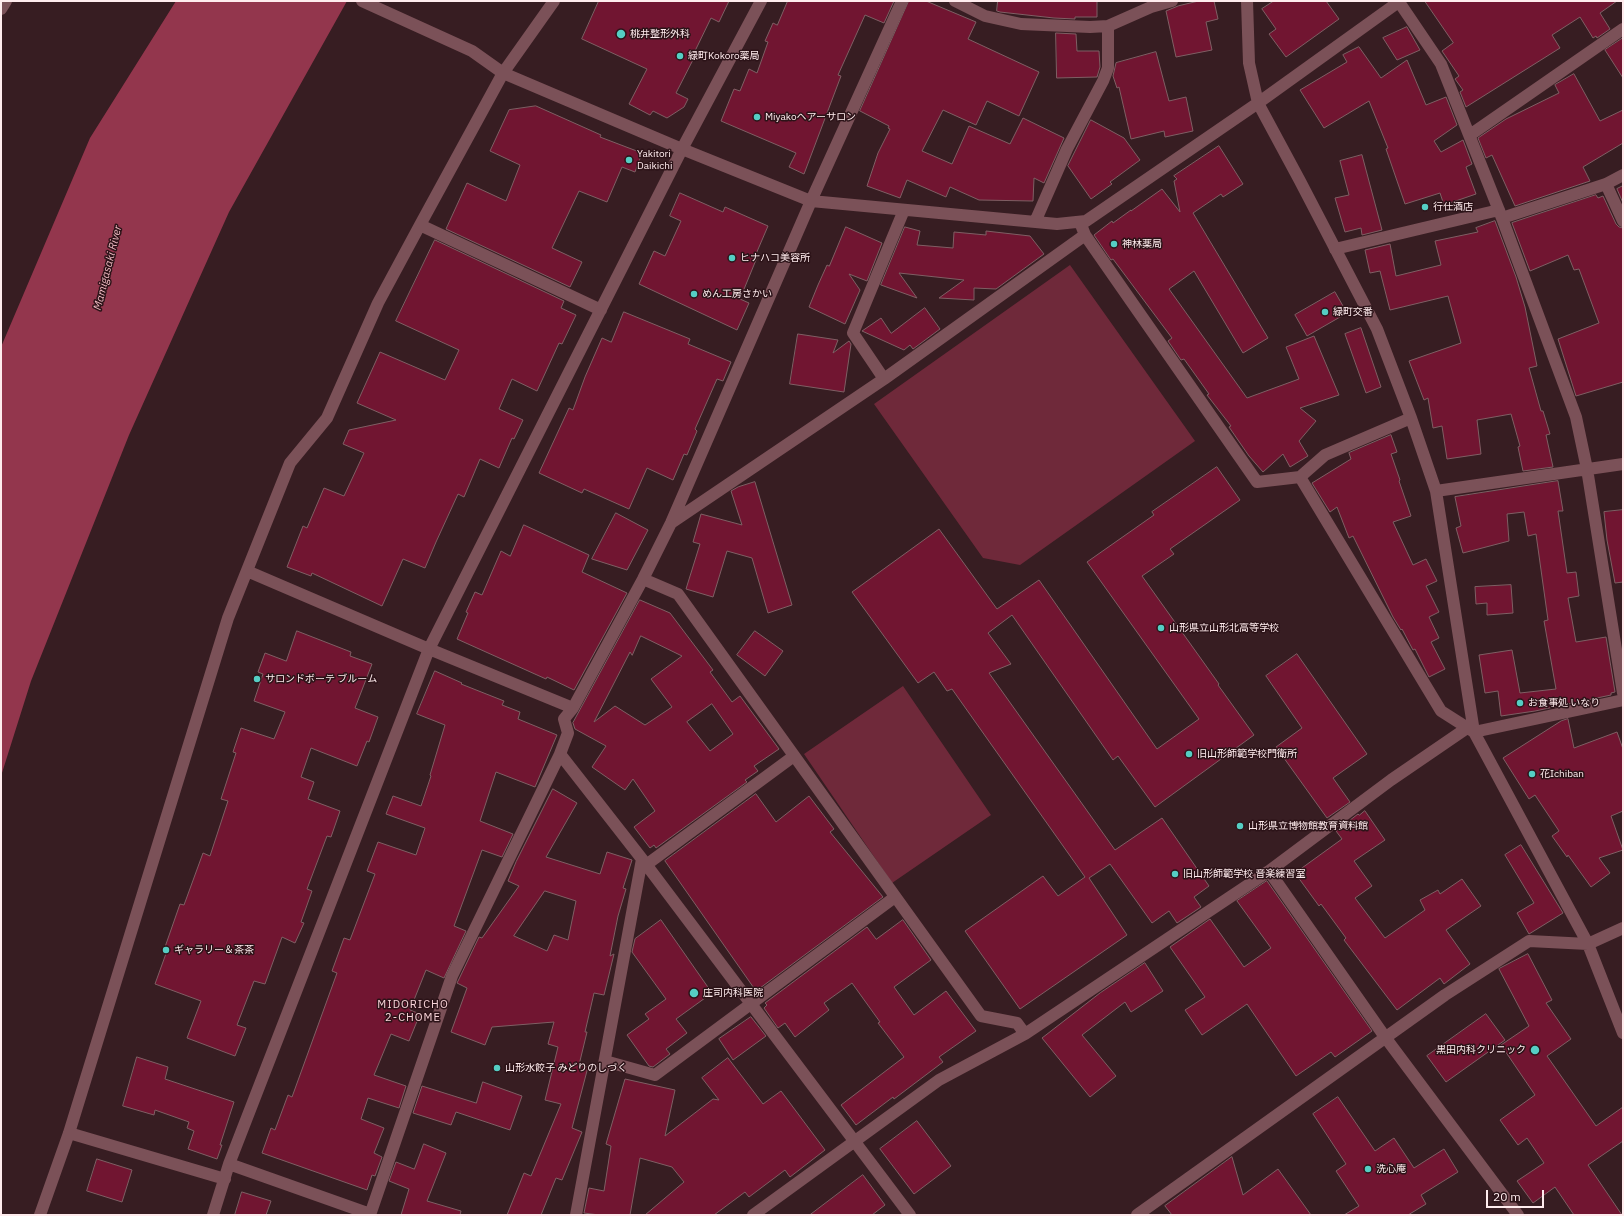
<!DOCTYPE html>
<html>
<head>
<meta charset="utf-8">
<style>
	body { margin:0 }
	#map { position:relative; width:1624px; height:1216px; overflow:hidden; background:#371d22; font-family:"IBM Plex Sans",sans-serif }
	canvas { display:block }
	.frame { position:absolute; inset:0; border:2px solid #ffecee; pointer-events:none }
	.scale { position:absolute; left:1486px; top:1190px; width:58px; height:18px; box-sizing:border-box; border:2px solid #ffecee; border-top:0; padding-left:5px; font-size:12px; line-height:14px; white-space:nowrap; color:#ffecee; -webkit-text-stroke:3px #2c1318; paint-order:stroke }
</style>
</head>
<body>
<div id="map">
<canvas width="1624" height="1216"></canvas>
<div class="frame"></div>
<div class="scale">20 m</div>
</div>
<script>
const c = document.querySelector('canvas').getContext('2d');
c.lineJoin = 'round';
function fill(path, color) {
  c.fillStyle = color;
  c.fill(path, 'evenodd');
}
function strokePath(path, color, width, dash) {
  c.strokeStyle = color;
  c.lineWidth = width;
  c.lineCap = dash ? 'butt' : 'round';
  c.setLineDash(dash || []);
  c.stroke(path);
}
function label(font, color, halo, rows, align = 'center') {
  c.font = font + ' "IBM Plex Sans","Noto Sans JP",sans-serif';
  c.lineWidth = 3;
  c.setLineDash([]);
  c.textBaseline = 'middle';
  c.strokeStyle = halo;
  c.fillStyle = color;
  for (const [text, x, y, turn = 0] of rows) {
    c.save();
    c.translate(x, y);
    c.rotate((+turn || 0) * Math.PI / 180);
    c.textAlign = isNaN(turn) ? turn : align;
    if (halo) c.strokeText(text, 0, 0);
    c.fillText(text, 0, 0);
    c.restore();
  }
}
fill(new Path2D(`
	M1070,265L1195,441L1020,565L983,558L874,404Z
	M903,686L991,815L892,883L804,754Z`), '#6f293a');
fill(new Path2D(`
	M176,1H347L229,212L129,435L31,681L1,776V347L90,138Z`), '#93364d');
const building = new Path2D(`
	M599,1H729L719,22L711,18L695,51L697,52L676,93L688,99L684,107L667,118L653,111L650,115L629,104L647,69L582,39Z
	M788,1H894L884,23L865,15L838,75L841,76L804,174L789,167L796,153L721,121L734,89L740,91L749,69L757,73L768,42L765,41L773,23L777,25Z
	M909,1H926L976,22L968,39L1039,72L1019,116L987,101L976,125L943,110L922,151L952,164L969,126L1010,144L1023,118L1064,138L1044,183L1034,178L1033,201L979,200L950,187L946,197L907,180L900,198L867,186L878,153L890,129L888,128L889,126L860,111Z
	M998,1H1097V17H1075V19L1054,18L1000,12L997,11Z
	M1199,1H1214L1218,19L1206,22L1212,50L1176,57L1166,11L1178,6Z
	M1274,1H1326L1339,19L1286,57L1269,34L1276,29L1262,9Z
	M1425,1H1617L1600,13L1610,29L1597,38L1596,36L1593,38L1580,17L1552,35L1560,48L1466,107L1460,92L1463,90L1455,79L1459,76L1442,51L1453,43Z
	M1407,27L1420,50L1397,60L1383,38Z
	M1056,33L1076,34L1077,51H1099L1100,67L1097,77L1057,78Z
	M1623,38V78L1605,50Z
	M1359,47L1381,78L1407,60L1426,105L1446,97L1457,125L1434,141L1441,152L1463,140L1472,164L1466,167L1476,194L1444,205L1440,193L1405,204L1386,149L1388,148L1369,101L1324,128L1300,90L1347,62L1343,55Z
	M1156,52L1169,101L1186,97L1193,131L1165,137L1164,131L1131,139L1119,87L1117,88L1113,76L1116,63Z
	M1574,74L1600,121L1623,110V143L1583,167L1590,181L1515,206L1492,155L1486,158L1478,138L1506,119L1559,93L1555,85Z
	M536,106L601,135L600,137L642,153L635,172L622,167L607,202L579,191L552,248L582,262L570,287L446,229L467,183L506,201L520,165L490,151L509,110Z
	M1091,120L1124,138L1140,160L1110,182L1112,184L1091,199L1068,166Z
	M1219,146L1243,184L1223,197L1221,194L1193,213L1268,338L1243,353L1194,271L1169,289L1247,398L1299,379L1286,347L1314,336L1339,395L1300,408L1316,421L1299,441L1308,456L1290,467L1283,454L1263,472L1249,456L1229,427L1231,426L1207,395L1209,394L1184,359L1181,360L1168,341L1172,338L1113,259L1111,260L1094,235L1112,221L1113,223L1131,210V211L1162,189L1180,212L1174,181L1177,179L1174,176Z
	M1362,155L1382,230L1362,235L1361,228L1345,232L1335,198L1349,195L1340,161Z
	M1623,186V203L1617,189Z
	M680,193L723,212L725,207L768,226L756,254L758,255L740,299L749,303L737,330L639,284L654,251L665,256L681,221L670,216Z
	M1596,195L1598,198L1603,196L1616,224L1619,227L1623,228V382L1576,396L1558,339L1599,323L1579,269L1574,270L1568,255L1530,271L1512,223Z
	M1495,221L1516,277L1525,307L1537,366L1529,368L1541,411H1543L1550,434L1546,435L1553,467L1523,471L1518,447L1520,446L1511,414L1477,420L1481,454L1447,459L1442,426L1433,428L1428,398L1424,400L1409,361L1461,343L1448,296L1390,310L1380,271L1370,273L1365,250L1390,244L1396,276L1441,265L1435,241L1478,232L1476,228Z
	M846,227L882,243L867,281L849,274L860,290L845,324L809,307L818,285L827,265L829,266Z
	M905,227L920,231L917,245L953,248L954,232L986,235V231L1030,236L1044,254L996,289L974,288V300L939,298L964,280L899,273L917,298L881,285Z
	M435,240L564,301L561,308L576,315L562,344L559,343L537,391L512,379L499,409L523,420L514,439L512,438L499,468L480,459L464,497L458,494L436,542L425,568L403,559L382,606L312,573L311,576L287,567L303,526L307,528L324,488L344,496L364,453L343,444L349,430L396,420L357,403L380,352L445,380L459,350L396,321Z
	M1335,292L1347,313L1307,336L1295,315Z
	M925,308L940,329L913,349L910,345L904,350L862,331L881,318L891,333Z
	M624,312L690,339L688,344L731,362L723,381L717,379L695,429L697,431L687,455L684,454L673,480L647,468L629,509L584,489L582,493L539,473L569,408L573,410L585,377L602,338L611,342Z
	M1361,328L1381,387L1366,393L1345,334Z
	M798,334L838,340L833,353L849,341L851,344L844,392L790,384Z
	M1391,435L1397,452L1391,454L1400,480L1399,481L1411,516L1393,522L1413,565L1426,559L1437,581L1426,586L1439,612L1429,617L1439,638L1431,642L1445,669L1429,677L1415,649L1413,650L1402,629L1401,630L1393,617L1353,536L1349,538L1337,507L1330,512L1312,483L1351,459L1349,453Z
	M1217,467L1240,500L1170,549L1174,554L1142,576L1219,684L1218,685L1254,735L1155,807L1118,756L1113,760L1012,615L988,633L1011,664L989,673L1115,850L1162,818L1209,886L1194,897L1201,907L1177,923L1169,911L1152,923L1110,864L1089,878L1127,935L1020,1009L965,931L1043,876L1058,896L1085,877L952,689L947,691L934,672L918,683L852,592L939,529L997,609L1039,580L1157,749L1199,719L1087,562L1154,515L1152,512Z
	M1558,481L1563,511H1558L1567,573L1576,572L1579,596L1568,598L1576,642L1606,637L1615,692L1611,693V695L1535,711L1501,716L1498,691L1485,693L1479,655L1512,650L1520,693L1556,689L1544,621L1548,620L1536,534L1528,536L1524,512L1507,514L1509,541L1463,553L1456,528L1461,526L1455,497Z
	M755,482L792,605L768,613L752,558L727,551L713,597L686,589L700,544L693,542L701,514L742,525L731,491L738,487Z
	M1623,510V582L1615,583L1607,540L1604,512Z
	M616,513L648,530L627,570L592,559Z
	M524,525L589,555L582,572L627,593L574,690L547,677L546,679L457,639L468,613L466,612L475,592L482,595L501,551L510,556Z
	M1511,585L1513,613L1487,615V603L1476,604L1475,587Z
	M640,600L670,613L713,670L710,672L732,702L740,696L779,749L754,766L758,771L745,780L747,782L656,848L654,845L650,848L634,827L655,811L633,779L625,790L592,767L606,746L575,729L573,723ZM641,636L682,656L651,679L672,707L645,725L615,706L594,722L630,652L632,655ZM712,704L733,734L710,751L687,722Z
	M297,631L351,652L350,656L372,664L355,708L378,717L369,742L367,741L357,766L311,748L301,777L314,782L308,799L340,811L331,837L327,836L307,889L312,891L301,922L304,923L295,943L282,937L265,984L254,981L237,1025L246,1028L235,1056L187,1038L201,1001L155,984L168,948L165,947L180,904L184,905L203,853L210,856L228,801L221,799L236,753L233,752L241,728L274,739L285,712L254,701L263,674L258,672L265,653L286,661Z
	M755,631L783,651L765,676L737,655Z
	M1297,654L1367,754L1333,778L1350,802L1327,818L1276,747L1302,728L1266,676Z
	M435,671L462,683L461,684L504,701L502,705L520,712L518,719L557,735L535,787L496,772L480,821L513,834L502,857L482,850L454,926L466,931L444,978L426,970L410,1010L420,1014L409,1041L391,1034L374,1075L406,1086L399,1108L368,1098L361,1119L384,1128L374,1153L382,1157L375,1176L372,1175L367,1190L262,1153L271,1128L275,1130L288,1095L292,1097L337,973L332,971L344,938L350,940L375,874L367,871L378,842L416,855L425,828L386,814L393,796L421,806L431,776L430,775L445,725L417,714Z
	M1568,719L1574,748L1617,732L1623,749V811L1611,816L1623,850L1599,858L1610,873L1591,887L1568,855L1567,857L1552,836L1559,831L1535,795L1529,799L1503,758L1561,721Z
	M553,789L577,803L546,857L600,874L607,852L632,860L623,888L626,889L618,916L610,956L614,954L604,995L594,993L585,1032H587L579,1065L588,1067L572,1128L582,1132L562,1180L556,1178L541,1215H507L524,1173L531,1176L561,1104L545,1100L558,1047L548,1044L554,1022L492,1027L485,1045L451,1032L467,988L457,983L459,979L479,937L482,938L519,886L508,881L516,862ZM545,891L576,901L568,940L554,935L547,951L514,936Z
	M756,794L776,822L809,796L834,829L830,832L883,897L756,991L665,861Z
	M1365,811L1385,840L1354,861L1372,886L1355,898L1385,938L1425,910L1420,900L1438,890L1440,894L1462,879L1481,906L1446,930L1470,964L1444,984L1440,978L1397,1010L1344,940L1346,938L1321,904L1319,906L1295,873L1342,839L1336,831L1358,814L1359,815Z
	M1521,845L1563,913L1529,934L1517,913L1534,903L1505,855Z
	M1267,881L1372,1031L1335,1057L1331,1052L1296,1076L1247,1004L1202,1035L1185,1010L1205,997L1170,947L1210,919L1244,967L1271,948L1237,901Z
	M661,920L712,993L676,1019L687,1033L666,1049L670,1054L653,1067L649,1066L627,1035L649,1019L645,1014L666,999L632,952L635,939Z
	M903,920L931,960L894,987L914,1015L946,991L976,1031L939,1057L943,1062L894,1099L893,1097L856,1125L841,1105L904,1057L878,1023L880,1022L852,983L824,1003L829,1010L795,1037L785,1023L778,1028L764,1008L767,1005L765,1003L867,927L876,939Z
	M1528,954L1552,1000L1546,1003L1571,1039L1547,1056L1596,1126L1623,1107V1141L1588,1165L1622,1215H1574L1555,1187L1533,1203L1517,1181L1544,1163L1527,1138L1518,1145L1500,1120L1535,1095L1501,1045L1529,1026L1499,969Z
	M1145,963L1163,991L1131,1012L1125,1002L1082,1035L1116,1076L1090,1097L1042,1038L1100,993Z
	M1486,1014L1505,1040L1446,1082L1427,1056Z
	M751,1017L766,1036L733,1060L719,1039Z
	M137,1057L168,1067L165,1079L234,1102L220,1145H222L217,1159L188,1149L194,1131L187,1128L189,1122L155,1110L154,1115L123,1106Z
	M728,1058L763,1104L781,1091L825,1150L790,1177L785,1170L749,1197L745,1192L714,1215H645L684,1182L672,1167L640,1158L630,1215H599L584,1213L589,1188L604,1191L611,1146L606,1144L625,1079L675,1090L665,1136L713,1099L719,1100L702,1078Z
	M483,1082L522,1096L510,1130L456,1112L451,1125L413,1113L422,1086L476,1103Z
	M1338,1097L1375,1151L1394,1138L1414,1168L1444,1149L1458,1172L1421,1195L1426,1204L1408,1215H1344L1359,1206L1336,1171L1346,1164L1313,1114Z
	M917,1121L951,1166L914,1194L880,1149Z
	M424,1144L446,1153L427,1201L461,1211L460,1215H401L409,1189L389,1181L396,1162L414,1169Z
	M1232,1157L1243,1195L1278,1169L1311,1215H1172L1165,1206Z
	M97,1159L132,1170L122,1202L87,1191Z
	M863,1175L885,1205L872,1215H810Z
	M242,1192L271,1201L266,1215H235Z`);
fill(building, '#711531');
strokePath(building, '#7f5f64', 1);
strokePath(new Path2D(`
	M362,1L472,51L503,73L682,149L811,201L1057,224L1086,221L1258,103L1400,1
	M955,1L985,16L1021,24L1090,27L1108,26L1151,7L1172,1
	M1247,1L1249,63L1258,103L1300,181L1377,329L1411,418L1436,491L1474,732L1588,944L1623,1033
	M1399,2L1441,64L1502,218L1576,417L1587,469L1623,693
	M1,9L6,1
	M1470,135L1623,29
	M1606,184L1623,221
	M1502,218L1606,184L1623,175
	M1035,222L1067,149L1103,81L1108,68V26
	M1080,222L1085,235L1257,482L1300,477L1441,711L1474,732L1623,700
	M420,225L601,310
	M1335,249L1499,210
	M884,379L853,333L904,210
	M1300,477L1325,455L1411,418
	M1436,491L1623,464
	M671,523L884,379L1085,235
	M247,571L429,649L573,708L564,719L568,733L560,754L642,859L910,1215
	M643,579L678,594L981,1016L1017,1023L1025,1034
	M573,708L643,579L671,523L811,201L902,1
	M646,865L794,756
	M1269,871L1385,1037L1518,1215
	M605,1061L655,1075L895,897
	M69,1133L225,1179
	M229,1164L370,1214
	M40,1215L69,1133L228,618L290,463L327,418L378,303L420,225L503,73L554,1
	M213,1215L229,1164L429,649L682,149L761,1
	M370,1215L452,976L560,754
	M576,1215L642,859
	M753,1215L939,1080L1025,1034L1269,871L1391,780L1467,728
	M1137,1215L1445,995L1529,941L1588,944L1623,928`), '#7b5158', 12);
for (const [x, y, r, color] of [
	[621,34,5,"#55cec4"],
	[680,56,4,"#55cec4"],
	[757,117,4,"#55cec4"],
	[629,160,4,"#55cec4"],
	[1425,207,4,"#55cec4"],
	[1114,244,4,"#55cec4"],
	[732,258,4,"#55cec4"],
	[694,294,4,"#55cec4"],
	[1325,312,4,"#55cec4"],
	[1161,628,4,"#55cec4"],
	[257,679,4,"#55cec4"],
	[1520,703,4,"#55cec4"],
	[1189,754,4,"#55cec4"],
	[1532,774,4,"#55cec4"],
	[1240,826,4,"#55cec4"],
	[1175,874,4,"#55cec4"],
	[166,950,4,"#55cec4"],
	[694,993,5,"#55cec4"],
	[1535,1050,5,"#55cec4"],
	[497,1068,4,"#55cec4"],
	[1368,1169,4,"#55cec4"]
]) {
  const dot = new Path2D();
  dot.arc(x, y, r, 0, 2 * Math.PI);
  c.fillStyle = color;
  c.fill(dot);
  strokePath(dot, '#2c1318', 1.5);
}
label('10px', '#ffecee', '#2c1318', [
	["桃井整形外科",630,34],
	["緑町Kokoro薬局",688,56],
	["Miyakoヘアーサロン",765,117],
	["Yakitori",637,154],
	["Daikichi",637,166],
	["行仕酒店",1433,207],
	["神林薬局",1122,244],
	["ヒナハコ美容所",740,258],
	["めん工房さかい",702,294],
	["緑町交番",1333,312],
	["山形県立山形北高等学校",1169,628],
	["サロンドボーテ ブルーム",265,679],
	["お食事処 いなり",1528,703],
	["旧山形師範学校門衛所",1197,754],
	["花Ichiban",1540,774],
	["山形県立博物館教育資料館",1248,826],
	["旧山形師範学校 音楽練習室",1183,874],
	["ギャラリー＆茶茶",174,950],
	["庄司内科医院",703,993],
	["黒田内科クリニック",1526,1050,"right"],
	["山形水餃子 みどりのしづく",505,1068],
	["洗心庵",1376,1169]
], 'left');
label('italic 11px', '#f1bcc4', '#2c1318', [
	["Mamigasaki River",108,268,-76]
]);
c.letterSpacing = '1px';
label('11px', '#fad5da', '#2c1318', [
	["MIDORICHO",413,1005],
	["2-CHOME",413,1018]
]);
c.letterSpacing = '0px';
</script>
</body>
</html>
